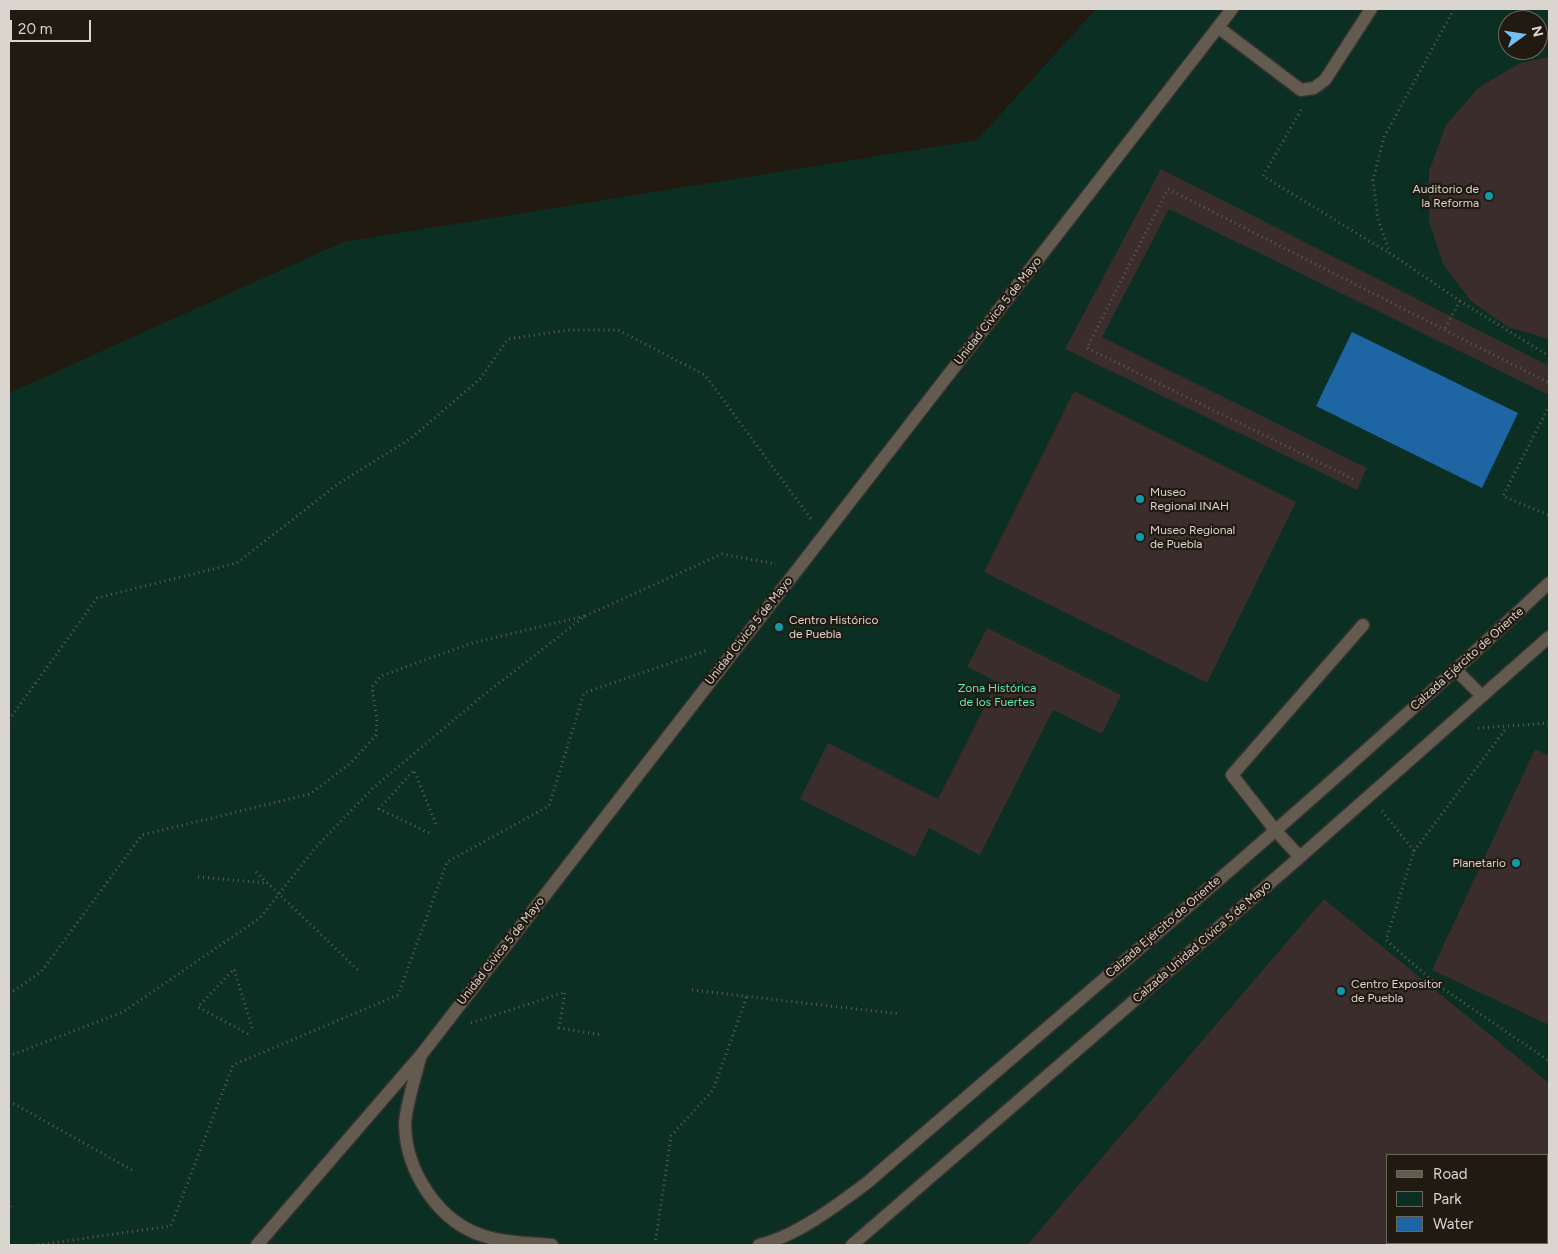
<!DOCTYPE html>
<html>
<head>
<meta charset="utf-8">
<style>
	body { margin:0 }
	#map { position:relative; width:1558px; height:1254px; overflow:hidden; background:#211a11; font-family:Figtree,sans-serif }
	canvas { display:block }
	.frame { position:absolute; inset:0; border:10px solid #dad5cf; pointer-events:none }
	.legend { position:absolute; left:1386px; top:1154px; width:162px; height:90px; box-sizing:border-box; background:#211a11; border:1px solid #6b655d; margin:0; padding:6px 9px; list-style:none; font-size:15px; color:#dad5cf }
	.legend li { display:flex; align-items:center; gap:10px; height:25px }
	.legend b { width:25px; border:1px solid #6b655d }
	.north { position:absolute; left:1498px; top:10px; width:50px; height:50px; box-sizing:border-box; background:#211a11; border:1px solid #6b655d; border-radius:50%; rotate:76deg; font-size:14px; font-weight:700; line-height:20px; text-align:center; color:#dad5cf }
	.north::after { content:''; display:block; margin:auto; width:18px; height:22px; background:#74c0f6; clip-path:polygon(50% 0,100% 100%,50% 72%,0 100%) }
	.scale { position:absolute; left:10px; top:20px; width:81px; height:22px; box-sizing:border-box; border:2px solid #dad5cf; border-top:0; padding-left:6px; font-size:15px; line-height:18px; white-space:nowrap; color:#dad5cf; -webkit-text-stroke:4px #211a11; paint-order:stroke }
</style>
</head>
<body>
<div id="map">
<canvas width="1558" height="1254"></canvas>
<div class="frame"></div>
<ul class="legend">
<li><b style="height:6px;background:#635a50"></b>Road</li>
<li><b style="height:14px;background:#0b2f22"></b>Park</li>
<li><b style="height:14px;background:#1e65a4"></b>Water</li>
</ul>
<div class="north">N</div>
<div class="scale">20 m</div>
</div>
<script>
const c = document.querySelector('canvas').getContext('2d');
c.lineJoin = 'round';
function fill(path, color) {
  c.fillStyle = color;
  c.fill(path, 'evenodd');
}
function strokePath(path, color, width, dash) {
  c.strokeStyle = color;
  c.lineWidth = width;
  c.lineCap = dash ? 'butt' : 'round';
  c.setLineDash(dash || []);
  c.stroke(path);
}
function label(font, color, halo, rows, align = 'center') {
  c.font = font + ' Figtree,sans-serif';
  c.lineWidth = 4.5;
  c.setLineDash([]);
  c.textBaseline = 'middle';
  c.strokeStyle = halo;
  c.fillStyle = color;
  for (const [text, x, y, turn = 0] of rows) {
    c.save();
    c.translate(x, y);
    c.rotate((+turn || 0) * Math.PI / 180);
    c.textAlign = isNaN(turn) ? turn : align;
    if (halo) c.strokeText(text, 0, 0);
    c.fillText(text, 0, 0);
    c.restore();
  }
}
fill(new Path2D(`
	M1096,9H1549V1245H9V393L343,242L977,140ZM1508,20H1538V50H1508ZM1387,1155H1547V1243H1387Z`), '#0b2f22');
fill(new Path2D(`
	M1352,332L1518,413L1482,488L1316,406Z`), '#1e65a4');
fill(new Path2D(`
	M1549,57V339L1508,327L1471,301L1443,264L1429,221V171L1446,125L1478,88L1520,63Z
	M1161,169L1549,366V395L1169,209L1102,337L1367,468L1357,490L1065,349Z
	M1074,391L1296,502L1207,683L984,572Z
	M987,628L1121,695L1102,734L1053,710L980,855L929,828L915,857L800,799L828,743L938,799L997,682L967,667Z
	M1535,749L1549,756V1025L1432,970Z
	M1324,899L1549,1083V1245H1027ZM1387,1155H1547V1243H1387Z`), '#3a2d2b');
const minor = new Path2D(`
	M1219,28L1301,90L1314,88L1325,80L1371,9
	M1456,670L1481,695
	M1300,857L1275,830L1232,775L1363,625
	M420,1058C416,1075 405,1108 405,1125C406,1171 438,1222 484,1236C505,1243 530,1243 552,1245
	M257,1245L421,1055L1232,9
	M759,1245C797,1236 837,1205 868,1182C1097,984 1329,790 1549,583
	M852,1245L1300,857L1549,637`);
strokePath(minor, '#38332e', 15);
strokePath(new Path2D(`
	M1454,9L1384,137L1373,180L1378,219L1390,253L1460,301L1549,356
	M1301,110L1263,176L1389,253
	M1445,328L1460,301
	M1353,479L1087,348L1168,189L1549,383
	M1548,515L1503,496L1549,406
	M585,616L722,554L776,564
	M9,720L97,598L237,563L338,484L410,439L480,379L508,339L568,330H618L705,375L811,519
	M1478,728L1549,723
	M1382,811L1414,851L1386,940L1435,983L1549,1061
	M429,833L379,809L414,770L437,827
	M1414,851L1507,727
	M198,877L267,883
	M692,990L900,1014
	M9,994L41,972L142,835L310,794L352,762L376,735L377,721L372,687L381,676L472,643L585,616L480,698L372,789L316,847L260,918L123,1012L9,1056
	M471,1023L565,992L559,1028L602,1035
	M248,1034L198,1007L234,969L253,1031
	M9,1101L132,1170
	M9,1201L10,1207
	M38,1245L171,1226L233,1065L398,995L447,862L549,806L584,693L708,650
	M655,1245L671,1136L713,1090L747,996`), '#605a52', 3, [1, 4]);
strokePath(minor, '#635a50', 12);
strokePath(new Path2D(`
	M256,872L360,972`), '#605a52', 3, [1, 4]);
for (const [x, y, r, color] of [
	[1489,196,5,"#0f9aa8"],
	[1140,499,5,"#0f9aa8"],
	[1140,537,5,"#0f9aa8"],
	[779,627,5,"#0f9aa8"],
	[1516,863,5,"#0f9aa8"],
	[1341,991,5,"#0f9aa8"]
]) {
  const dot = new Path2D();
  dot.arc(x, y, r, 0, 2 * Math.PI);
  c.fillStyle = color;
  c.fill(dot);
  strokePath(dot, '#211a11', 2);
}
label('12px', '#dad5cf', '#211a11', [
	["Auditorio de",1479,189,"right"],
	["la Reforma",1479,203,"right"],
	["Museo",1150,492],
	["Regional INAH",1150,506],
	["Museo Regional",1150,530],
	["de Puebla",1150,544],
	["Centro Histórico",789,620],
	["de Puebla",789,634],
	["Planetario",1506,863,"right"],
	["Centro Expositor",1351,984],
	["de Puebla",1351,998]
], 'left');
label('12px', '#dad5cf', '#211a11', [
	["Unidad Civica 5 de Mayo",998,311,-52],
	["Unidad Civica 5 de Mayo",749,631,-52],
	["Calzada Ejército de Oriente",1467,659,-42],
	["Calzada Ejército de Oriente",1163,927,-41],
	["Calzada Unidad Cívica 5 de Mayo",1202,942,-41],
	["Unidad Civica 5 de Mayo",501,951,-52]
]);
label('12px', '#58eeb5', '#211a11', [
	["Zona Histórica",997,688],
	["de los Fuertes",997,702]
]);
</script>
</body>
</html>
